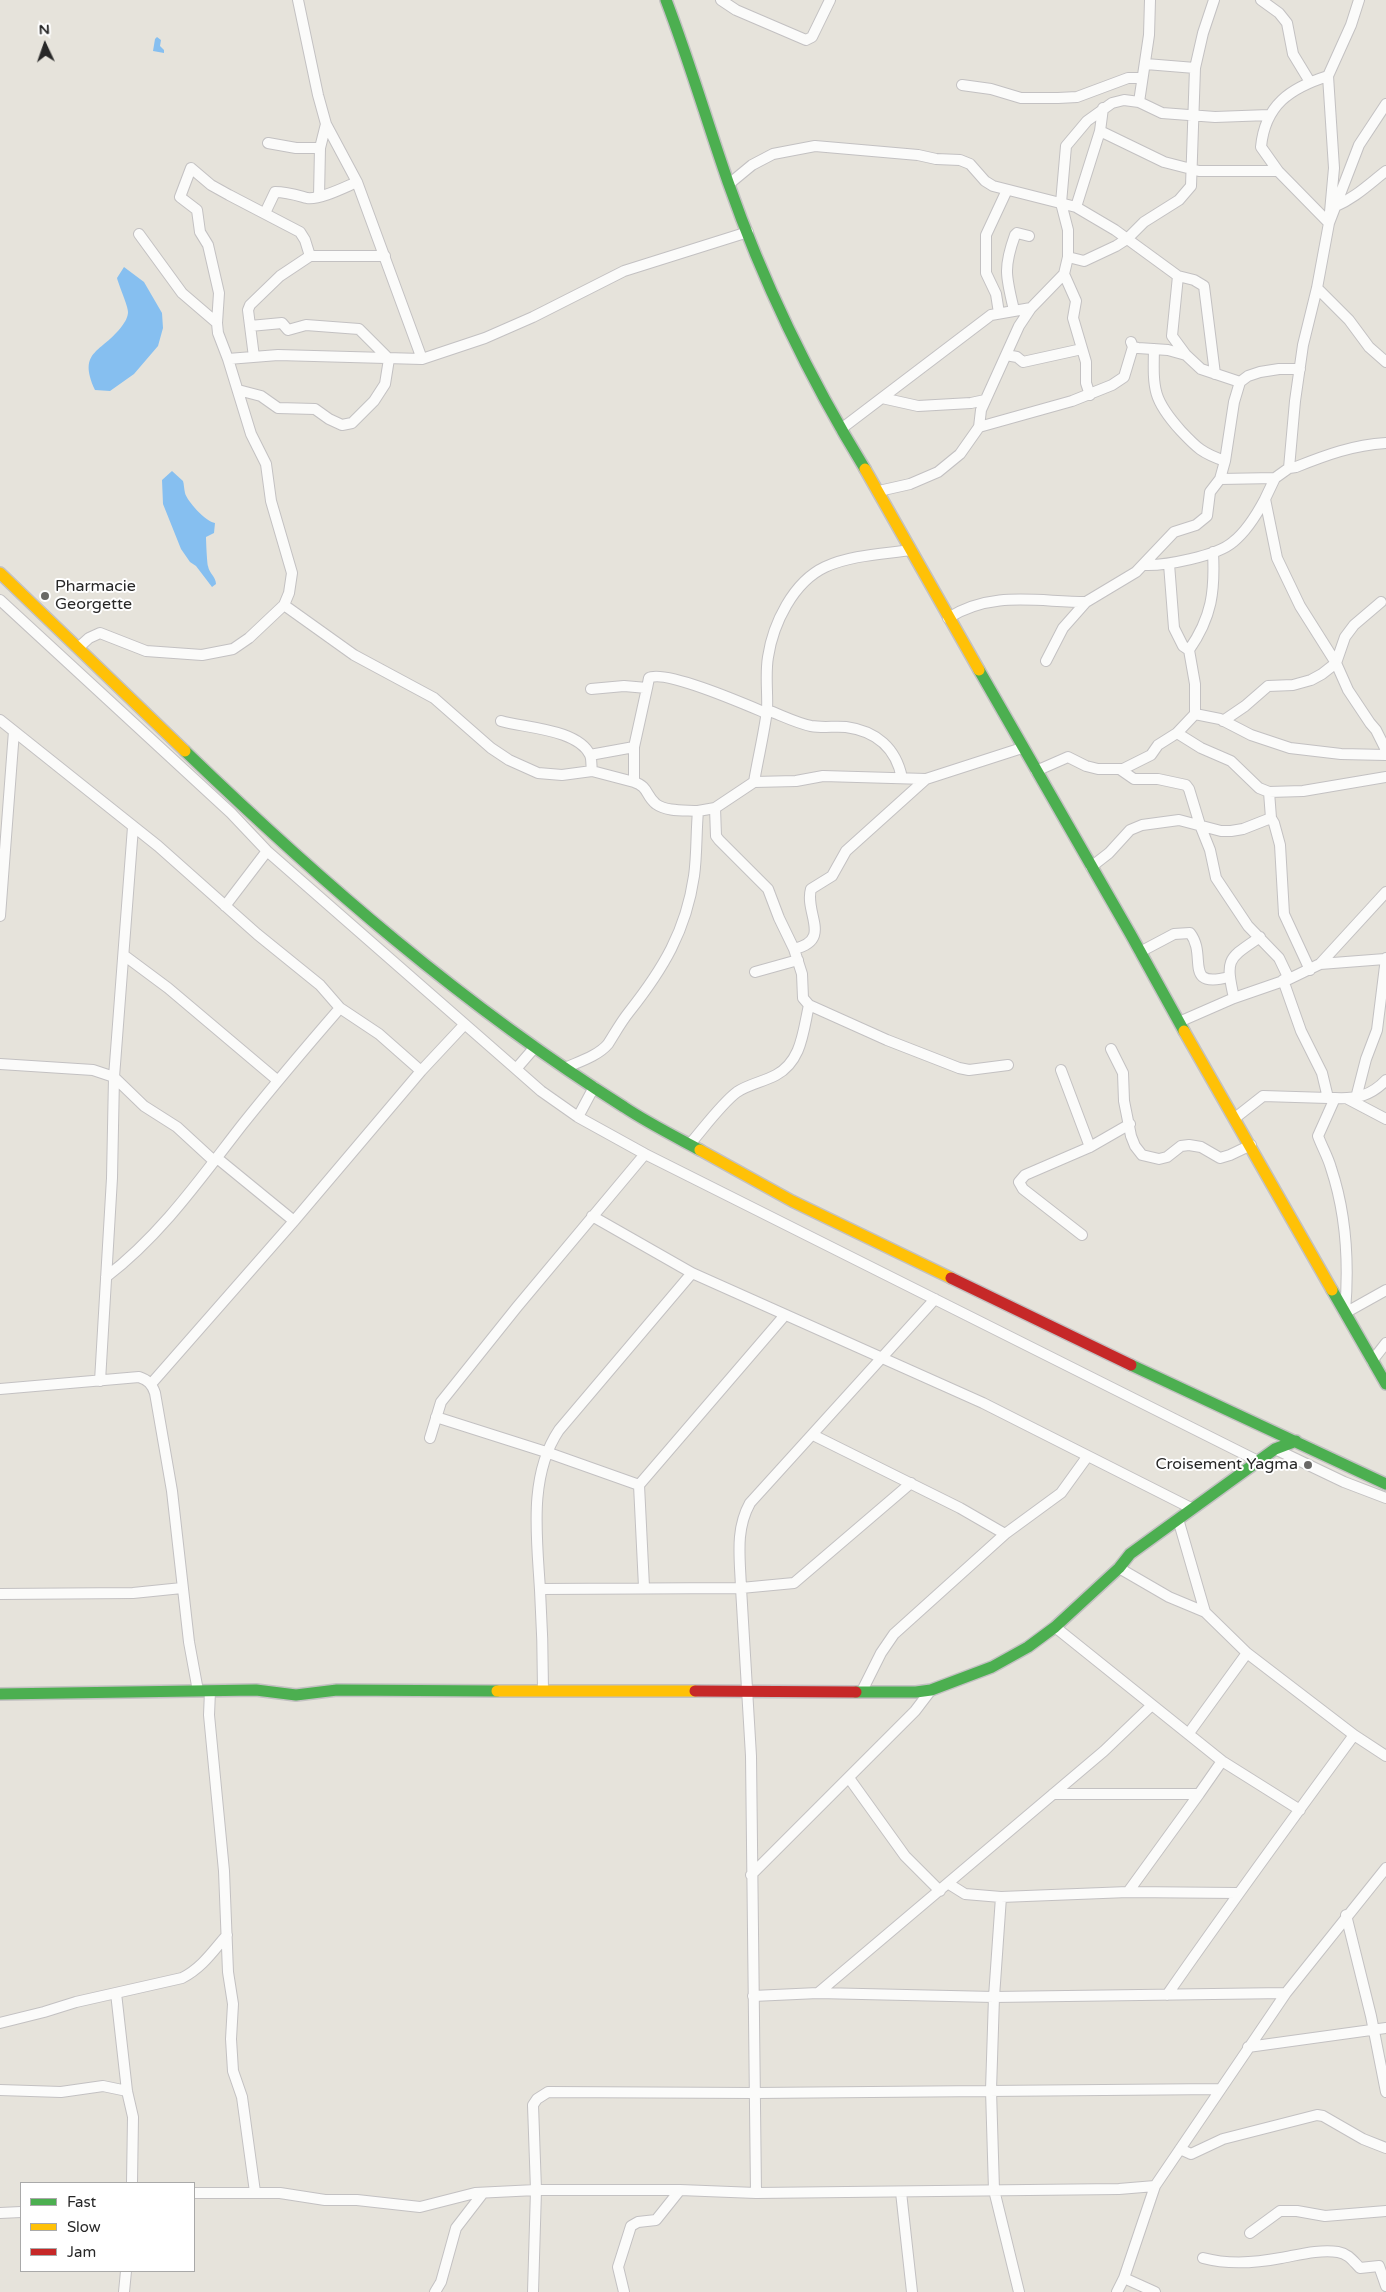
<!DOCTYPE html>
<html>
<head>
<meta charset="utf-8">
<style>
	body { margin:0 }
	#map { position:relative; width:1386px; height:2292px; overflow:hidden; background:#e6e3db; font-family:"Varela Round",sans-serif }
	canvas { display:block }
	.legend { position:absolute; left:20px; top:2182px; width:175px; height:90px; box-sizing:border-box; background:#fff; border:1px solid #a9a9a9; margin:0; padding:6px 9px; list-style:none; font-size:15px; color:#272727 }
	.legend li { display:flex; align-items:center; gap:10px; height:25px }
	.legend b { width:25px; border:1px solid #a9a9a9 }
	.north { position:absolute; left:20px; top:20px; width:50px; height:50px; -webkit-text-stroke:4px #fff; paint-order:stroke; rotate:357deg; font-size:14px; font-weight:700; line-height:20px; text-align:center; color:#272727 }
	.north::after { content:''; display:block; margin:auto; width:18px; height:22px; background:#272727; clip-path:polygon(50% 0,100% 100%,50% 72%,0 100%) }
</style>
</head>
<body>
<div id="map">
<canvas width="1386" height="2292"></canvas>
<ul class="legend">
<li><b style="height:6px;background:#4caf50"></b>Fast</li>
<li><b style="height:6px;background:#ffc107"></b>Slow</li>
<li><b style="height:6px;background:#c62828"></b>Jam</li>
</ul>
<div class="north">N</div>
</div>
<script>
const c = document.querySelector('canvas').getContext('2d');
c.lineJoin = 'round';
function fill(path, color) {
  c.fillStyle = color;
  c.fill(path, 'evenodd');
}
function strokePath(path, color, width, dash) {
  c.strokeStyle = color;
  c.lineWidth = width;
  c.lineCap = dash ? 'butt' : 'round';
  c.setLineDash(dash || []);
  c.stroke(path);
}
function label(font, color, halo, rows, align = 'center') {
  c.font = font + ' "Varela Round",sans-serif';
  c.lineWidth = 4;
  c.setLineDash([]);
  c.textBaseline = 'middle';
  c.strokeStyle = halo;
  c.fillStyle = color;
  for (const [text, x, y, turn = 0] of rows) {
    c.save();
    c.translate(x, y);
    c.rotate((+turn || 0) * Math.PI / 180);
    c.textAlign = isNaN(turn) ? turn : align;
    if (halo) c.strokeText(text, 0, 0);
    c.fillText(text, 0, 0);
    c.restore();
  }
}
fill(new Path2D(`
	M157,37L161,40L160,46L164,50V53L153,51L155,39Z
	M124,267L144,282L162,313L163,328L158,346L134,374L110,391L95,390C77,350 102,353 122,326C125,322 128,317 128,312C128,306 119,286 117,278Z
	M172,471L183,481C184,484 184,489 185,493C187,501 206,522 215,523L214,533L206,537C206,539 207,563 208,566C209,573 216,577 216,584L212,587L196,566L190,562L181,549L163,504L162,480Z`), '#86bff0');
const street = new Path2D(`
	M298,0L318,95L326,124L357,182L422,359
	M721,0L736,10L806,40L812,37L830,0
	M1261,0L1279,13L1287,23L1293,54L1310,82
	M1359,0L1351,25L1328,76L1334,168L1329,223L1317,288L1303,345L1295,401L1289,468L1275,478L1265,499L1277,558L1300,606L1336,663L1348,690L1370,723L1376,730L1386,750
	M1146,64L1195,68
	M1328,76C1290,88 1265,105 1261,147L1278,171L1329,223L1359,145L1386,104
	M962,85L991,89L1021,98H1058L1077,97L1128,78H1142
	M1139,102L1149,35L1150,0
	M1100,131L1164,162L1199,171H1278
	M268,143L296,148H320
	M729,184L752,165L773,154L815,146L918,155L936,159L960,160L970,164L985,181L993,186L1076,207L1115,230L1178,276L1194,280L1204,286L1215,374
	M319,196L320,148L326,124
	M1076,207L1100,131L1103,108
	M1334,207C1355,198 1369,184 1386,171
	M265,213L275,192C287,192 296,195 307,198C320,200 345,187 357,182
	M1068,257L1084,261L1116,246L1127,239L1144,222L1179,200L1191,186L1195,68L1203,33L1214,0
	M1064,274L1076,301L1073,318L1086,362V383L1090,395
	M1178,276L1172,336L1186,355L1201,369L1240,382
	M1317,288L1349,320L1369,347L1386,362
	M1014,310C1006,277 1003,268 1015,235L1017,233L1029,236
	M999,313L996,294L986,273V235L1007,190
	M217,323L219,293L208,245L200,232L197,210L180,197L191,168L211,185L229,195L300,232L305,240L310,256
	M1131,342L1133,347L1138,348L1168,350L1186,355
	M1154,349C1153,390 1153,400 1181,431C1197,448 1202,453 1225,461
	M1006,355L1017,357L1023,362L1082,349
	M254,357L248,310L250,305L280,276L310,256H385
	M228,359L278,355L422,359L485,338L533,317L624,271L748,232
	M238,390L261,396L278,408L315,409L329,419L342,425L352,423L374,401L385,384L389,359L359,329L306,325L288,330L282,323L250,326
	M882,398L918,406L971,403L985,400
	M979,427L1072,401L1112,385L1124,377L1133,347
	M841,429L991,315L1031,308
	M1289,468L1296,467C1326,455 1353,445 1386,443
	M1220,479L1275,478
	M879,491L910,484L938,472L960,454L979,427L981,410L1019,326L1031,308L1064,274L1068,257V230L1061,203L1066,146L1087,121L1112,103L1124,100L1139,102L1162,113L1215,117L1269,115
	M1144,565C1165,566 1217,556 1233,542C1247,531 1257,514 1265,499
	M0,600L231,813L267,851L516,1069
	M284,605L354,655L434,698L491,748L509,760L538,773L562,775L592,771
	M948,618C993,590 1037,602 1086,602
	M78,648L89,638L100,633L146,651L202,655L233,649L249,638L284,605L289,593L292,573L271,501L266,464L251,434L228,359L218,333L217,323L182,293L139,234
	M1189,650C1212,617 1215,591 1213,552
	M1046,661L1063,628L1086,602L1136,572L1174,532L1196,525L1207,516L1210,492L1220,479L1225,461L1234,402L1240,382L1248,376L1260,372L1279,369H1300
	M591,689L624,686L647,688L649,678C664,669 747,705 766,713
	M767,710C781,715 796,723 811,726C823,728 835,726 846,727C876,731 896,748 902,778
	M1195,714L1220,719L1251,735L1290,748L1341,754L1386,755
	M0,720L158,846L257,934L320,985L340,1008L379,1034L421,1071
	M501,721C525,728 578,729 590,755C592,759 591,766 592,771L634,782V747L647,688
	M1223,721L1245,706L1268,686L1293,685L1311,680L1322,674L1336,663L1345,637L1354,625L1381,602
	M1177,733L1201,748L1231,761L1259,788L1269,792L1303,791L1386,777
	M590,755L634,747
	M1121,770L1134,779H1158L1186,785L1189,789L1200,825L1210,850L1216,878L1248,926L1279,958L1289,979
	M1036,771L1068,757L1086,766L1098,769H1123L1151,755L1158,745L1177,733L1195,714V684L1189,650L1183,646L1174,628L1169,564
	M634,782C649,787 645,795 656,804C667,812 685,810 698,811
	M754,782C758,758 764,734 767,710C768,693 765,675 768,657C773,624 793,582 825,567C851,555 883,554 911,550
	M1269,792L1271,818L1274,823L1280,845L1284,914L1310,970
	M715,808L716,836L719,840L768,889L779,918L794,949L802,974L803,998L809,1005L887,1040L959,1068L969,1070L1008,1065
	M1091,867L1109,853L1130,830L1142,825L1179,820L1221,831H1231L1243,829L1271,818
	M225,906L267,851
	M0,916L14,731
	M794,949C833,940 804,913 811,889L832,876L846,851L926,779
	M1140,952L1174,934L1190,933C1208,956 1182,989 1229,977
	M125,956L168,988L277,1080
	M1320,964L1385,959
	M755,972L798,960
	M1283,980L1301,1031L1322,1073L1328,1098H1335
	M1234,998C1225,958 1228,959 1260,937
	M1179,1022L1234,998L1289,979L1320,964L1386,892
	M535,1047L516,1069L541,1091L578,1117
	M1111,1049L1123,1073L1124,1101L1131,1136L1135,1146L1142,1155L1159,1159L1167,1157L1181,1146L1189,1145L1201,1147L1220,1158L1230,1155L1251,1145
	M0,1064L93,1070L114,1077L144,1106L177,1127L214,1161
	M565,1068C578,1062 598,1056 608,1044C615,1033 621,1022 629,1012C663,969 686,931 694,876C697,855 696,833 698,811L715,808L754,782L796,781L823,776L926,779L1022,748
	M1061,1070L1090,1147
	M594,1087L578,1117L645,1154L1258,1461
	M1356,1098L1366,1059L1377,1030L1386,958
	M1348,1099L1386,1119
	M1235,1118L1263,1096L1328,1098
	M690,1144C703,1129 722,1103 737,1092C749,1084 763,1082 776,1075C802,1061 803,1031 809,1005
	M217,1158L294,1221
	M592,1216L692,1273L983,1403L1191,1508
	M1082,1235L1023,1189L1019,1182L1025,1175L1090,1147L1130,1124
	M106,1277C161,1235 200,1179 242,1125C274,1085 307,1046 340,1008
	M1345,1312C1349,1265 1346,1213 1331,1168C1328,1157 1322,1147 1318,1136L1335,1098C1356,1099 1371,1096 1386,1080
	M1345,1313L1386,1290
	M1372,1361L1386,1343
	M100,1381L112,1178L114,1077L133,827
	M151,1384L294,1221L421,1071L464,1025
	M0,1389L139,1377C148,1380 152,1384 155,1393L172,1491L189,1642L198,1691
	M436,1417L546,1452L639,1485L785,1315
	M813,1435L960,1508L1005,1534
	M430,1438L441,1402L517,1307L645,1154
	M1275,1449L1344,1482L1386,1498
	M911,1483L794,1583L741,1588C740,1558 735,1530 750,1503L935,1299
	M639,1485L644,1587
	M1119,1568L1169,1597L1205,1612
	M540,1589L741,1588L751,1756L756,2193
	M0,1594L133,1593L182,1588
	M1055,1627L1222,1761L1300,1810
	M543,1689C543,1656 542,1623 540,1590C537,1538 528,1476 559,1430L692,1273
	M210,1691L209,1715L224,1871L228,1972L233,2004L231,2039L233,2071L242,2097L255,2192
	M862,1691L881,1653L894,1634L1005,1534L1061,1493L1087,1457
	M1189,1733L1247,1653
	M1354,1735L1386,1756
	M849,1778L905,1856L940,1891
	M1053,1794H1199L1128,1892
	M1199,1794L1222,1761
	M751,1875L915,1711L931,1690
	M949,1884L965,1894L1001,1897L1128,1892L1237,1893
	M1001,1897L994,1997L991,2090L994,2190L1019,2292
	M1346,1915L1371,2016L1386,2092
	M116,1993L127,2091L133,2117L132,2183
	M818,1993L1104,1751L1152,1705
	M1167,1995C1228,1907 1291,1821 1354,1735L1247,1653L1205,1612L1178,1519
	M753,1996L818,1993L994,1997L1286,1993
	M0,2023L44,2012L76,2002L182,1978C202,1968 213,1951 227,1935
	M1248,2047L1386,2028
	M0,2090L61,2092L103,2086L127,2091
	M1180,2149L1191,2154L1223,2139L1317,2115L1323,2116L1363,2139L1386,2148
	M901,2192L912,2292
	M194,2193H280L325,2200H357L420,2207L475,2193L536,2190H680L756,2193L1119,2189L1155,2186L1286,1993L1386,1868
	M0,2213L21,2212
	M1250,2233L1280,2211H1297L1325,2216L1386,2211
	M1203,2258C1229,2265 1255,2263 1281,2258C1298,2255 1320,2249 1338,2252C1349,2254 1353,2261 1360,2268L1379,2266L1386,2286
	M1124,2278L1155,2292
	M124,2292L126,2271
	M435,2292L441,2282L456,2228L483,2193
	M533,2292L536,2190L533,2105L537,2099L548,2092L755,2093L1220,2089
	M624,2292L618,2267L631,2226L638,2222L656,2220L680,2190
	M1117,2292L1124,2278L1155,2186`);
const fast = new Path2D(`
	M666,0C689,60 707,122 728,182C763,282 810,379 865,469
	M979,670L1131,935L1184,1031
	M185,751C321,882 464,1006 624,1107C648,1123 674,1136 700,1150
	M1332,1290L1386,1384
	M1131,1365L1386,1484
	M856,1692H916L931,1690L992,1667L1028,1647L1055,1627L1119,1568L1130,1554L1275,1449L1296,1441
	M0,1694L256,1690L296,1695L337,1690L497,1691`);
const slow = new Path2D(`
	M865,469L979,670
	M0,573L185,751
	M1184,1031L1332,1290
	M700,1150L792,1201L951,1278
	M497,1691H695`);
const jam = new Path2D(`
	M951,1278L1131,1365
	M695,1691L856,1692`);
strokePath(street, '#c3c1c2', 12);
strokePath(fast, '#c3c1c2', 14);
strokePath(slow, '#c3c1c2', 14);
strokePath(jam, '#c3c1c2', 14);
strokePath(street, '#fbfbfa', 10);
strokePath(fast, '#4caf50', 11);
strokePath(slow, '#ffc107', 11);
strokePath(jam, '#c62828', 11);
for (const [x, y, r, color] of [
	[45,596,5,"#6a6966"],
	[1308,1465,5,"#6a6966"]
]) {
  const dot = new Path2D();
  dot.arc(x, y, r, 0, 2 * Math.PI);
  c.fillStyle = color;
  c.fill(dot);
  strokePath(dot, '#fff', 2);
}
label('16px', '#272727', '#fff', [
	["Pharmacie",55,587],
	["Georgette",55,605],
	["Croisement Yagma",1298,1465,"right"]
], 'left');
</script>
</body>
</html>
